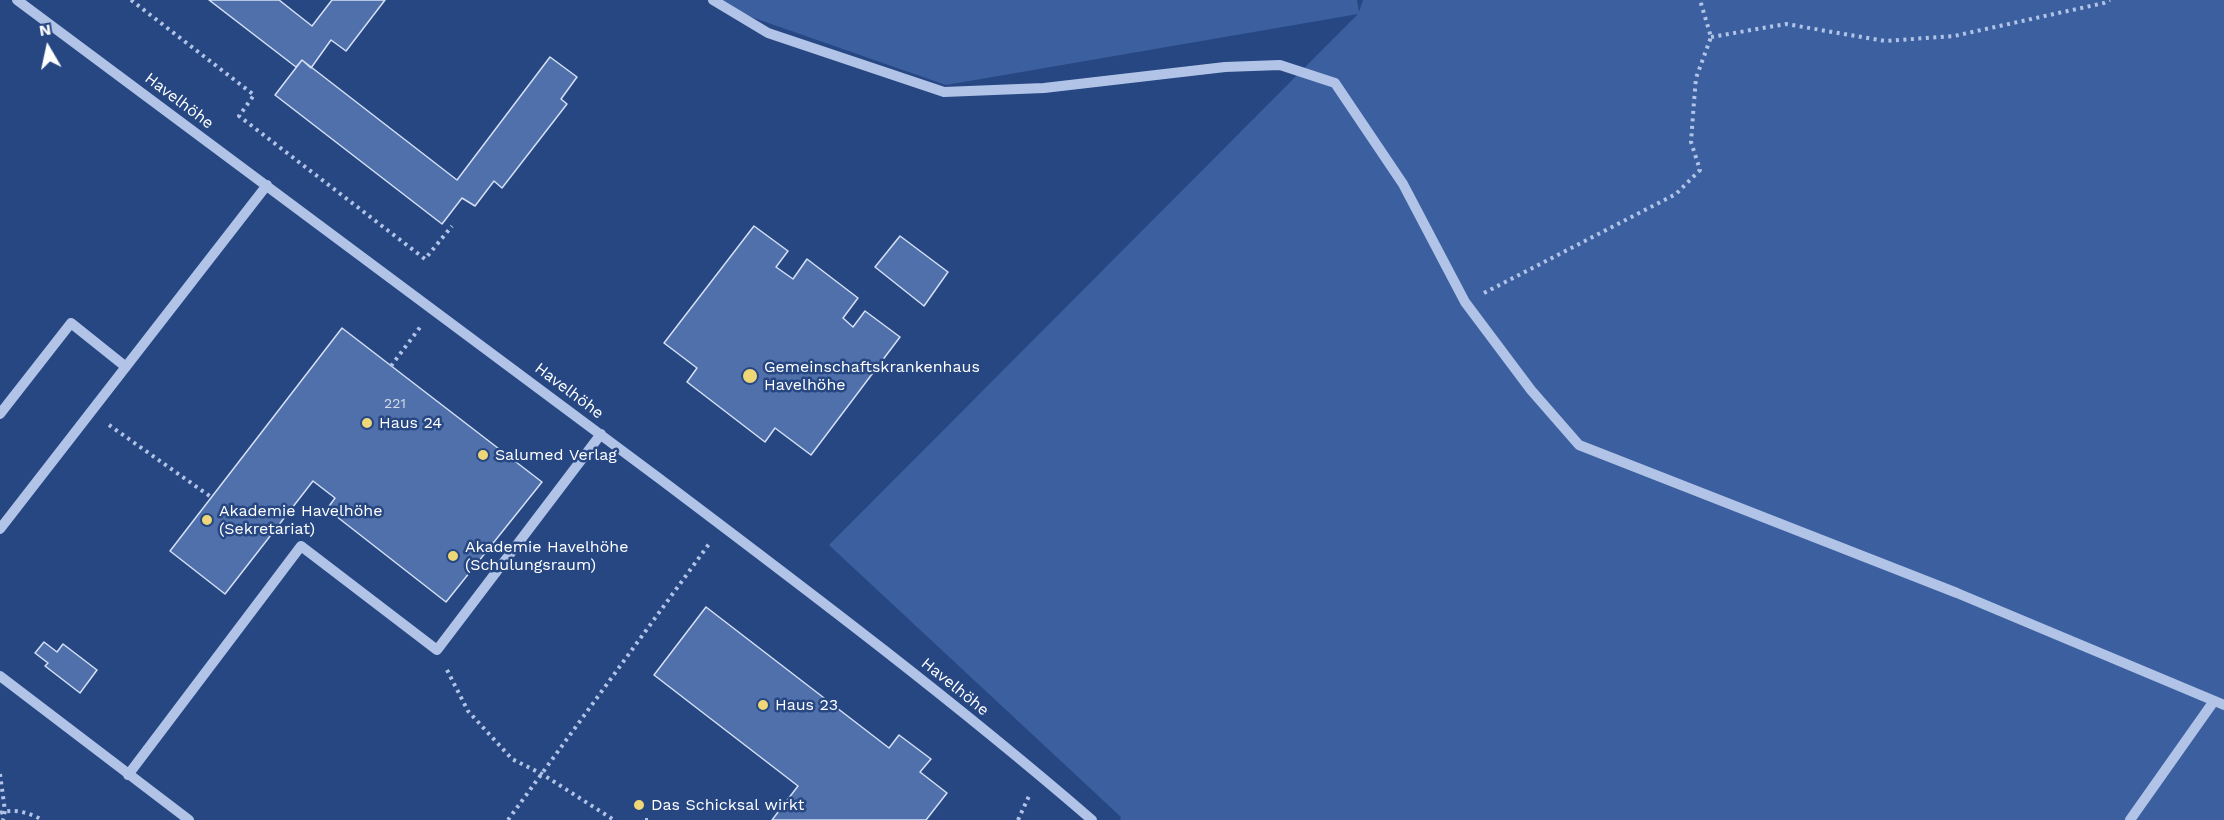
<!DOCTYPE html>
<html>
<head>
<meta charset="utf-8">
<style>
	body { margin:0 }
	#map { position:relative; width:2224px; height:820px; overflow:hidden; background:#274783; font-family:"Work Sans",sans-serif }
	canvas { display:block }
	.north { position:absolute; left:18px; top:18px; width:60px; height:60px; -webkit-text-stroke:4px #274783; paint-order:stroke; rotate:351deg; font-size:16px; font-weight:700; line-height:24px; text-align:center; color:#fff }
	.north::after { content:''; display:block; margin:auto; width:21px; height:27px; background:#fff; clip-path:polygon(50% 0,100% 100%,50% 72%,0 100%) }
</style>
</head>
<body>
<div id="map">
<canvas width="2224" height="820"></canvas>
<div class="north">N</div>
</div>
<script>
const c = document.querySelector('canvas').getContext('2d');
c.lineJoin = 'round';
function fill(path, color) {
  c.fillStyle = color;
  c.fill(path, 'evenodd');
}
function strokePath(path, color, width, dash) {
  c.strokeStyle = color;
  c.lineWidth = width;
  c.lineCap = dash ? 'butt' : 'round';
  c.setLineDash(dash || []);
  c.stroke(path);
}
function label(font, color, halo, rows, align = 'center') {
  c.font = font + ' "Work Sans",sans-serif';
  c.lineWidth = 5;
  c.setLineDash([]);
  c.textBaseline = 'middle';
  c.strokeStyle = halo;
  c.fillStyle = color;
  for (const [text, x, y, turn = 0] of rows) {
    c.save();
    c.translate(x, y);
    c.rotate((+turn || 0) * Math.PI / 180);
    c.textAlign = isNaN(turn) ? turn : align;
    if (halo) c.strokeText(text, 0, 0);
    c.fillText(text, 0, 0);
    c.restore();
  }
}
fill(new Path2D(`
	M716,0H1357L1359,12L1363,0H2224V820H1120L1121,817L829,545L1358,14L946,85L734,11Z`), '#3c609f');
const building = new Path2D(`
	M209,0H279L312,26L332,0H385L346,51L331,40L311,68L302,60L296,67Z
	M550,57L577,77L561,99L567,104L502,188L494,181L475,206L462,198L442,224L275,95L302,60L457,180Z
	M754,226L788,251L776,267L793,279L807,259L858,298L843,318L853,327L865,311L900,337L811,455L775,428L765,442L687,382L697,368L664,343Z
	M900,236L948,272L924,306L875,267Z
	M342,328L542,482L446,602L327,509L335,498L313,481L225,594L170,551Z
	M706,607L889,748L899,735L931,759L920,772L947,793L926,820H772L798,786L654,675Z
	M44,642L57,652L63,644L97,670L80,693L45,666L48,663L35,653Z`);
fill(building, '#5070ab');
strokePath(building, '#d4e0f5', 1.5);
strokePath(new Path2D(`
	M131,0L254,95L239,116L425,259L452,226
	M1711,37L1786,24L1885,41L1954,36L2104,3L2110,0
	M1484,293L1676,194L1700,170L1691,142L1694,102L1696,78L1711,37L1700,0
	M391,366L421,326
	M109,425L211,497
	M447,670L468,711L512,759L542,774L614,820
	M0,774L5,811L3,820
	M0,813C13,808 31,813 42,820
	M508,820L709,544
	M645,820H652
	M1018,820L1029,796`), '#b1c4e7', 4, [3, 4.5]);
strokePath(new Path2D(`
	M17,0C232,159 447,318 660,479C807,590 953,700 1092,820
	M713,0L768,33L944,92L1044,88L1225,67L1280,65L1335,83L1403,184L1465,302L1531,390L1579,445L1957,593L2224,705
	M0,414L71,323L126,367
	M0,529L267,185
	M0,676L189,820
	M128,775L301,546L437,650L601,434
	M2130,820L2214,701`), '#b1c4e7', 10);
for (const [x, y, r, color] of [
	[750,376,8,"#efd777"],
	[367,423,6,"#efd777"],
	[483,455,6,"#efd777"],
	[207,520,6,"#efd777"],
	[453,556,6,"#efd777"],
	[763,705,6,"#efd777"],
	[639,805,6,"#efd777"]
]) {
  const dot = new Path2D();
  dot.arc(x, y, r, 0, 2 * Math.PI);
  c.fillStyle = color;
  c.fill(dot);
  strokePath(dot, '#274783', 2);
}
label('14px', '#d3dbea', null, [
	["221",395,404]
]);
label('16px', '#fff', '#274783', [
	["Havelhöhe",179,101,37],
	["Havelhöhe",569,391,37],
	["Havelhöhe",955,687,39]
]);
label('16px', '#fff', '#274783', [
	["Gemeinschaftskrankenhaus",764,367],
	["Havelhöhe",764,385],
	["Haus 24",379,423],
	["Salumed Verlag",495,455],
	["Akademie Havelhöhe",219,511],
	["(Sekretariat)",219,529],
	["Akademie Havelhöhe",465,547],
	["(Schulungsraum)",465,565],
	["Haus 23",775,705],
	["Das Schicksal wirkt",651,805]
], 'left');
</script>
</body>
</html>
